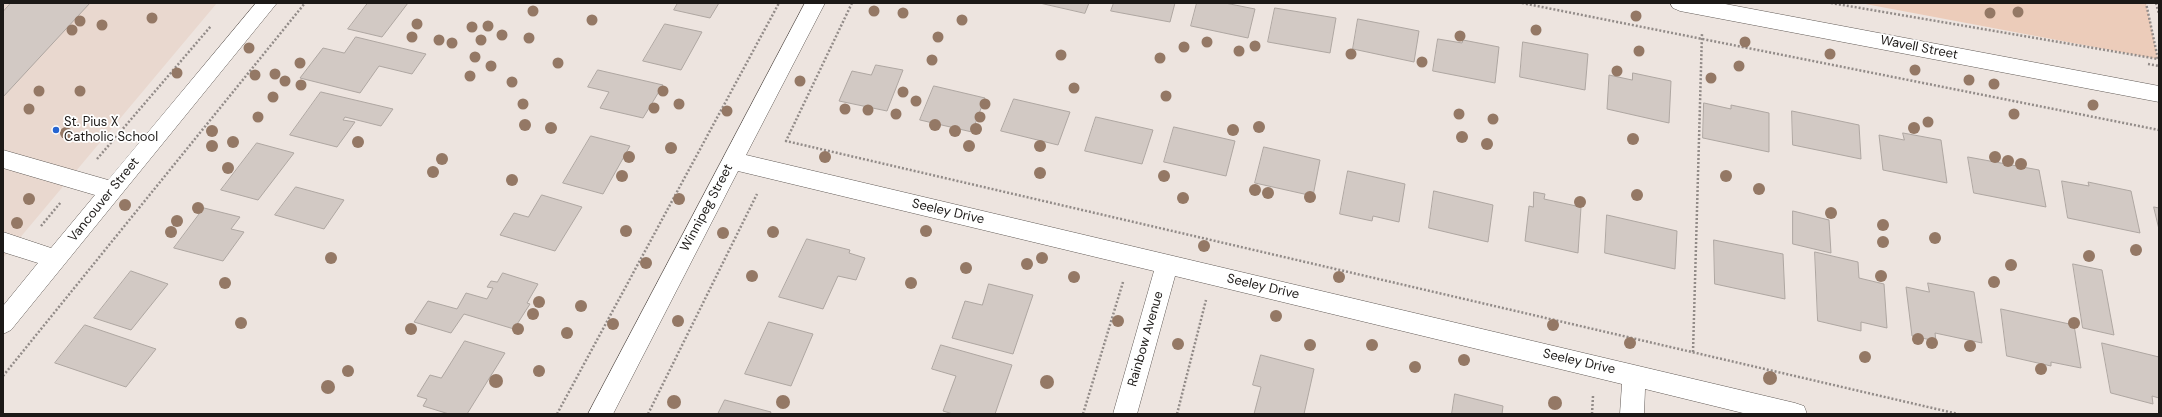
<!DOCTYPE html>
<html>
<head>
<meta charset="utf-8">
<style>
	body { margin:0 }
	#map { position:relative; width:2162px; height:417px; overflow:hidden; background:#ede4df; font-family:"DM Sans",sans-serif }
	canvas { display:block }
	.frame { position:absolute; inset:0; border:4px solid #1c1917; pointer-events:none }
</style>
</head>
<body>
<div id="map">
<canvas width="2162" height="417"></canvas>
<div class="frame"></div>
</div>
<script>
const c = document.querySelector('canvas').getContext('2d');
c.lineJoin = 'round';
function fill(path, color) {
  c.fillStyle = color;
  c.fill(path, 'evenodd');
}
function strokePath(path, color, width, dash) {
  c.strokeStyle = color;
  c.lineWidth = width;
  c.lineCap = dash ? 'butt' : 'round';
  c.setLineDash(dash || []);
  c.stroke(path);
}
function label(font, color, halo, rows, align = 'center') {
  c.font = font + ' "DM Sans",sans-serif';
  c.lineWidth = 3.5;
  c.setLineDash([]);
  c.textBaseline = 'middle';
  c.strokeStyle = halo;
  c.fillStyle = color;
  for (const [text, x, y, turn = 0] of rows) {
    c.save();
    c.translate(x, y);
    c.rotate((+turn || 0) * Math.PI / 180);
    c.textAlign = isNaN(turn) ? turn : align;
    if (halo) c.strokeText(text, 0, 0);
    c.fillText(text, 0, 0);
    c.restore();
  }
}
fill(new Path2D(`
	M3,3H217L3,258Z`), '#e9d8cf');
fill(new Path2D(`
	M1860,3H2146L2158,59Z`), '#ecccba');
const building = new Path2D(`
	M11,3H90L3,97V12Z
	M368,3H408L382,37L348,29Z
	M678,3H719L710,18L674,10Z
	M1040,3H1089L1085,13Z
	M1114,3H1175L1170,22L1111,11Z
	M1197,3H1225L1255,9L1248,38L1191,26Z
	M1275,8L1336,18L1330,53L1268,42Z
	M1358,19L1419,31L1414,62L1353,49Z
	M665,24L702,32L681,70L643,61Z
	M356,37L426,54L412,74L379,66L360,93L300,78L323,48L344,53Z
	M1438,39L1462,43L1463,40L1499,47L1495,83L1433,71Z
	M1523,42L1588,54L1585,90L1520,77Z
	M876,65L903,70L887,111L839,101L852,71L871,75Z
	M598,70L663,85L643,118L600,108L609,92L588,87Z
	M1633,73L1671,81L1669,123L1607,109L1609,75L1632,80Z
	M934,86L985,98L972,132L920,120Z
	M321,92L393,109L381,126L345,117L343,120L355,122L337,147L290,135Z
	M1014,99L1070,112L1058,145L1001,131Z
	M1704,103L1731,109V105L1769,113V152L1703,138Z
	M1792,111L1859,125L1861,159L1793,145Z
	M1096,117L1153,130L1142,164L1085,151Z
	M1174,127L1235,141L1226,176L1164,162Z
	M1903,133L1941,140L1947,183L1883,170L1879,135L1904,140Z
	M591,136L630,146L603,194L563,183Z
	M257,143L294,153L258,200L221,190Z
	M1264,147L1320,160L1313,196L1255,183Z
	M1968,157L2039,170L2046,207L1974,193Z
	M1348,171L1405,184L1399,222L1373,216L1372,221L1340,214Z
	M2062,181L2089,186L2088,182L2131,191L2140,233L2068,218Z
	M296,187L344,200L324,229L275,215Z
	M1434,191L1493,205L1488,242L1429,228Z
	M1534,192L1545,194L1544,199L1581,207L1578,253L1525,241L1529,206L1533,207Z
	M542,195L582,207L555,251L500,235L514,213L528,217Z
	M2154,207L2159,208V229Z
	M204,208L240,217L231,229L244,232L223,261L174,248Z
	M1793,211L1829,220L1831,253L1793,244Z
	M1607,215L1677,231L1675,269L1605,253Z
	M807,239L850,250L849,253L865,258L856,280L838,276L823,309L779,297Z
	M1714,240L1783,254L1785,299L1715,284Z
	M1815,252L1858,262L1859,278L1884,284L1887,328L1861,322V331L1818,321Z
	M2073,264L2102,270L2114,335L2083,328Z
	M131,271L168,284L131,330L94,318Z
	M503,273L538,284L527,303L530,304L514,329L464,314L451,333L414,322L428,301L457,309L466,293L487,299L493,288L487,287L491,281L497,282Z
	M1928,283L1974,292L1982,343L1935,333L1936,341L1912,336L1906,287L1929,292Z
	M989,284L1033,295L1013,354L952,338L965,301L982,305Z
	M2001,309L2074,325L2081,368L2051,362V366L2007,356Z
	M769,322L813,334L791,386L745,374Z
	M85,325L156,349L126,387L55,363Z
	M465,341L505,353L467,414H449L423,406L427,399L417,396L430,375L441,378Z
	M2102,343L2159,357V398L2152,396L2153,404L2111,393Z
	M941,345L1012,365L995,414H953L943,411L956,376L932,369Z
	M1261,355L1314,369L1304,414H1254L1261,387L1253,385Z
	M1455,394L1503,406L1502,414H1452Z
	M725,400L771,412L770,414H718Z`);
fill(building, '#d2c9c4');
strokePath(building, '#aea6a1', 1);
const minor = new Path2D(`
	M256,3H277L11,330L3,334V306L38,263L3,252V232L51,248L95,195L3,168V150L108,180Z
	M805,3H825L746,155L1795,403L1804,406L1807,414H1747L1645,389L1644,414H1620L1622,384L1175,276L1137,414H1113L1154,271L738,171L613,414H588Z
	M1670,3H1720L2159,86V102L1680,11L1673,8Z`);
strokePath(minor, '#635c58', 1);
strokePath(new Path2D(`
	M852,3L786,141L1958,414
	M1522,3L2159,130
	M1831,3L2158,59L2146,3
	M2156,3L2159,14
	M2148,64L2159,66
	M97,159L211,26
	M41,226L61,202
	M1693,352L1702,33
	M3,376L305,3
	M557,414L779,3
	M648,414L757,194
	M1083,414L1123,282
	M1177,414L1206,300
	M1592,414L1593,396`), '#928b88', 2.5, [2, 2]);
fill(minor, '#fff');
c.fillStyle = '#947865';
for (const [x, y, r] of [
	[533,11,5.5],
	[874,11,5.5],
	[2018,12,5.5],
	[903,13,5.5],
	[1990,13,5.5],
	[1636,16,5.5],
	[152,18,5.5],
	[592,20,5.5],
	[962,20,5.5],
	[80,21,5.5],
	[417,24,5.5],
	[102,25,5.5],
	[488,26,5.5],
	[472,27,5.5],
	[72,30,5.5],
	[1536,30,5.5],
	[502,35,5.5],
	[1460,36,5.5],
	[412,37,5.5],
	[938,37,5.5],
	[529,38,5.5],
	[439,40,5.5],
	[481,40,5.5],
	[1207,42,5.5],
	[1745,42,5.5],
	[452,43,5.5],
	[1255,46,5.5],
	[1184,47,5.5],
	[249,48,5.5],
	[1239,51,5.5],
	[1639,51,5.5],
	[1351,54,5.5],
	[1830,54,5.5],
	[1061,55,5.5],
	[475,57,5.5],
	[1160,58,5.5],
	[932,60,5.5],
	[1422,62,5.5],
	[300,63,5.5],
	[558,63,5.5],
	[491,66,5.5],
	[1739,66,5.5],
	[1915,70,5.5],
	[1617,71,5.5],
	[177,73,5.5],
	[275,74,5.5],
	[255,75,5.5],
	[470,76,5.5],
	[1711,78,5.5],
	[1969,80,5.5],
	[285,81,5.5],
	[800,81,5.5],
	[512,82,5.5],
	[1994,84,5.5],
	[301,85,5.5],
	[1074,88,5.5],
	[39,91,5.5],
	[80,91,5.5],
	[663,91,5.5],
	[903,92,5.5],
	[1166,96,5.5],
	[273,97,5.5],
	[916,101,5.5],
	[523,104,5.5],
	[679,104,5.5],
	[985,104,5.5],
	[2093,105,5.5],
	[654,108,5.5],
	[29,109,5.5],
	[845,109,5.5],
	[868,110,5.5],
	[727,111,5.5],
	[896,114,5.5],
	[1459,114,5.5],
	[2014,114,5.5],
	[258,117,5.5],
	[980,117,5.5],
	[1493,119,5.5],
	[1928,122,5.5],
	[525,125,6],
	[935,125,6],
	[1259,127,6],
	[551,128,6],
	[1914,128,6],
	[976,129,6],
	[1233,130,6],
	[212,131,6],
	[955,131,6],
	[66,133,6],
	[1462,137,6],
	[1633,139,6],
	[233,142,6],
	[358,142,6],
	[1487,144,6],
	[212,146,6],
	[969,146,6],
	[1040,146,6],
	[671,148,6],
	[629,157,6],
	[825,157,6],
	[1995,157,6],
	[442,159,6],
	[2008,161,6],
	[2021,164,6],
	[228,168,6],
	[433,172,6],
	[1040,173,6],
	[622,176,6],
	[1164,176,6],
	[1726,176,6],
	[512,180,6],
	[1759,189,6],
	[1255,190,6],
	[1268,193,6],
	[1637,195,6],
	[1310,197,6],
	[1183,198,6],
	[29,199,6],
	[679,199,6],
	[1580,202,6],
	[125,205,6],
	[198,208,6],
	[1831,213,6],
	[177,221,6],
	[17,223,6],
	[1883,225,6],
	[626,231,6],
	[926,231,6],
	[171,232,6],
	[773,232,6],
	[723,233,6],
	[1935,238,6],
	[1883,242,6],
	[1204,246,6],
	[2136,250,6],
	[2089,256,6],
	[331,258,6],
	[1042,258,6],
	[646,263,6],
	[1027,264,6],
	[2011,265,6],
	[966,268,6],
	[752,276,6],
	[1881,276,6],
	[1074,277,6],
	[1339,277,6],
	[1994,282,6],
	[225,283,6],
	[911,283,6],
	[539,302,6],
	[581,306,6],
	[533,314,6],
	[1276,316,6],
	[678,321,6],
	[1118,321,6],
	[241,323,6],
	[2074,323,6],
	[613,324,6],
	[1553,325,6],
	[411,329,6],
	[518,329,6],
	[567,333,6],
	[1918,339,6],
	[1630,343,6],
	[1932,343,6],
	[1178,344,6],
	[1310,345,6],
	[1372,345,6],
	[1970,346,6],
	[1865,357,6],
	[1464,360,6],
	[1415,367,6],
	[2041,369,6],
	[348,371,6],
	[539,371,6],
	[1770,378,7],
	[496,381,7],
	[1047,382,7],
	[328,387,7],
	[674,402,7],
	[783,402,7],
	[1555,403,7]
]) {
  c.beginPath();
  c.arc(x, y, r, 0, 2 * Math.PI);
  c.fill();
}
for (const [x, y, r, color] of [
	[56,130,4,"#2665d1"]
]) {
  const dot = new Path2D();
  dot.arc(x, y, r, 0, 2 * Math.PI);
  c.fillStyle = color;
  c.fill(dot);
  strokePath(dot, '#fff', 1.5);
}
label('13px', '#1c1917', '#fff', [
	["Wavell Street",1919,48,11],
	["Vancouver Street",104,200,-51],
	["Winnipeg Street",707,208,-62],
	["Seeley Drive",948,212,13],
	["Seeley Drive",1263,287,13],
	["Rainbow Avenue",1146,339,-74],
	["Seeley Drive",1579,362,13]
]);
label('13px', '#1c1917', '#fff', [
	["St. Pius X",64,123],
	["Catholic School",64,138]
], 'left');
</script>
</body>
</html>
